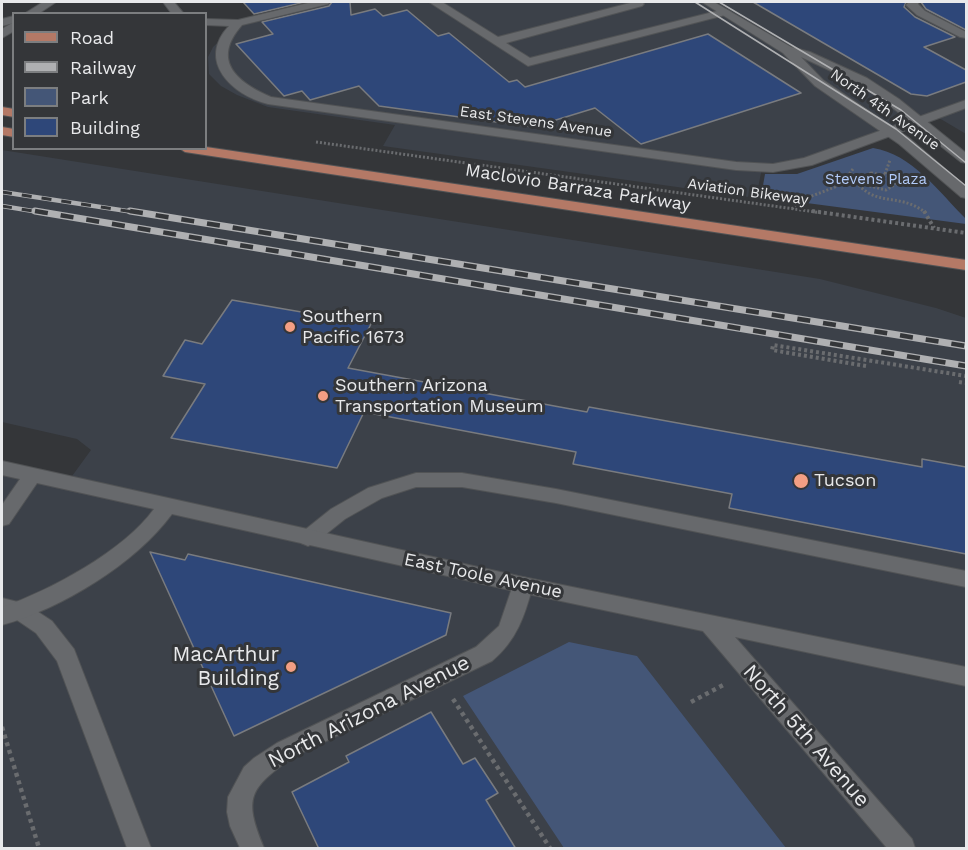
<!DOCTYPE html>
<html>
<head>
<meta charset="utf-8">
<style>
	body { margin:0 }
	#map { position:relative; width:968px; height:850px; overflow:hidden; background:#343639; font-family:"Work Sans",sans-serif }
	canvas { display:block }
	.frame { position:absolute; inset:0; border:3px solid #e8e9eb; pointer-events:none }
	.legend { position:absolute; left:12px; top:12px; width:195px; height:138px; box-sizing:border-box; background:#343639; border:2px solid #7c7e80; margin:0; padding:8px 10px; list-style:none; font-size:18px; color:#e8e9eb }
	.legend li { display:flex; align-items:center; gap:12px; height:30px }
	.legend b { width:30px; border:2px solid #7c7e80 }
</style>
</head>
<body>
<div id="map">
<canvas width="968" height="850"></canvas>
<div class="frame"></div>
<ul class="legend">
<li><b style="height:8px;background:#b47966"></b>Road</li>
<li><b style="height:8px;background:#afb0b2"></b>Railway</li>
<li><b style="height:16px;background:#445677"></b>Park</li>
<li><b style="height:16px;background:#2e4779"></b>Building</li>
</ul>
</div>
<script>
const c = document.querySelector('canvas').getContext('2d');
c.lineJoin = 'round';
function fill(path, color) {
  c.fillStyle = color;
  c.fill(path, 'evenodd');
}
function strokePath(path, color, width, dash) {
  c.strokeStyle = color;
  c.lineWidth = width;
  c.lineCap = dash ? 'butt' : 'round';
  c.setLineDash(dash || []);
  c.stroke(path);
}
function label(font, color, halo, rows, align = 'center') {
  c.font = font + ' "Work Sans",sans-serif';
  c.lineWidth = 6;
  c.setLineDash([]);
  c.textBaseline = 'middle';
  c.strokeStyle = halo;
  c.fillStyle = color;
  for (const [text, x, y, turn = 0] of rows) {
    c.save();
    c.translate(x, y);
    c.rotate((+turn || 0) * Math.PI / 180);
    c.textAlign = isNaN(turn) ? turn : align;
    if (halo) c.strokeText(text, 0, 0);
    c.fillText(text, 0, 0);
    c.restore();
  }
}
fill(new Path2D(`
	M324,2H966V134L934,115L807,162L762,168L756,198L383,146L395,125L268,107L237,95L221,86L209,74L208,57L213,47L238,23Z
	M2,150L820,279L936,308L966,318V848H2V468L67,483L91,450L77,439L2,422Z`), '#3c4149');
fill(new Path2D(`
	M873,148C912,154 939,192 966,219V224L761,197L765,174H797Z
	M569,642L637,656L786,848H564L463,696Z`), '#445677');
const building = new Path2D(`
	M243,2H305L254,14Z
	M332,2H350L351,15L375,9L383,16L407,10L438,36L449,33L509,82L517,80L525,87L708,34L801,93L641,144L595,108L533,127L379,106L359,86L310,100L302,91L284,96L236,44L273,34L262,22L329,6Z
	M753,2H906L904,7L915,17L955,37L924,47L966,70V82L927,96L911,94Z
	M921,2H966V30L926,9Z
	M232,300L371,324L348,368L587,412L589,407L922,467V459L966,467V554L729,508L732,494L573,464L576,452L364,412L337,468L171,438L205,384L163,376L185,340L202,344Z
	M150,552L185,560L188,554L451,613L446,635L234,736Z
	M431,712L463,764L475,758L498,793L486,800L516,849H319L292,792L349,762L346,756Z`);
fill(building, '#2e4779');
strokePath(building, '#797b7f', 1.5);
const service = new Path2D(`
	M429,2H442L498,37L634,2H642L644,4L642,6L506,43L530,58L725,9L731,12L729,14L528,66Z
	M909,2H919L918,4L925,11L966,32V38L960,37L917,15L906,5Z
	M14,16V23L2,26V19Z
	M416,473H462L556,489L966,571V587L556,503L462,487H416L382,498L345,519L315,543L308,546L301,543L298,538L301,533L331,509L368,488Z
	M2,598L26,604L52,621L74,649L151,848H127L57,661L36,633L14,618L2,615Z`);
const minor = new Path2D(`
	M43,2H56L38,14H24Z
	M163,2H174L184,14H172Z
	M312,2H330L328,4L242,25C211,60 236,82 271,97L736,162L773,164L804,158L966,100V108L812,165L773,172L736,170L268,104C232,95 196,61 229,26L206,25V19L238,20Z
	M14,22V31L2,38V29Z
	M523,577L530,579L533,585C525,615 517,640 492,661L293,757C249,789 243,797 264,848H240L230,826L227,812L228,797L244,767L254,758L277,743L476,647L499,626L513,585L516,579Z`);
const tertiary = new Path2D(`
	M702,2H714L791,47L810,52L867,78L899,99L966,153V163L961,162L889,105L859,84L801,57L823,80L909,138L966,187V198L961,197L899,144L815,86L783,53Z
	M2,461L523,577L966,667V686L735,637L912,839L915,848H887L703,631L523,593L172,514C135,564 61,609 2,625V607C49,591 124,551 154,509L37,483L9,524L2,526V505L20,479L2,475Z`);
const primary = new Path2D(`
	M2,107L14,109V117L2,115Z
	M2,127L14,129V137L2,135Z
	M206,147L966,260V270L185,152L179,148Z`);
strokePath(service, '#515355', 2);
strokePath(minor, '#515355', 2);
strokePath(tertiary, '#515355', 2);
strokePath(primary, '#515355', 2);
strokePath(new Path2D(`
	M316,142L823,213
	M853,169L850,173C872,211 897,190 926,213
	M871,173L890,176L896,184L886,190L870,186L863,178Z
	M885,174L890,160
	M792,209L799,201L835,187L836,175`), '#6a6c6f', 3, [2, 2]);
strokePath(new Path2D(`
	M812,211L966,233
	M924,211L934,228
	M866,366L772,350L773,345L966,376
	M959,382L966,383`), '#6a6c6f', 4, [3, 3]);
strokePath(new Path2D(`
	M453,699L550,848
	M691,702L725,684
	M2,727L39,848`), '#6a6c6f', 4.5, [4, 4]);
fill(service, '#67696c');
fill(minor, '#67696c');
fill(tertiary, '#67696c');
fill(primary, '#b47966');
strokePath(new Path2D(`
	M695,2L896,129L966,186
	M719,2L901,110L966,163`), '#afb0b2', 1.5);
const railFar1 = new Path2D(`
	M2,192L140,213
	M2,206L45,213`);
const rail = new Path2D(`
	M35,211L966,366
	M130,211L966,346`);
strokePath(railFar1, '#afb0b2', 4.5);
strokePath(rail, '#afb0b2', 7);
strokePath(railFar1, '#343639', 3, [10]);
strokePath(rail, '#343639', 4.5, [13]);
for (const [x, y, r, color] of [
	[290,327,6,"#f39f83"],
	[323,396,6,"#f39f83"],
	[801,481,8,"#f39f83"],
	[291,667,6,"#f39f83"]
]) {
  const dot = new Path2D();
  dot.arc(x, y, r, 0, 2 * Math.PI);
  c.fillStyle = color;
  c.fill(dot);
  strokePath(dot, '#343639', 2);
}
label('15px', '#e8e9eb', '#343639', [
	["North 4th Avenue",885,110,35],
	["East Stevens Avenue",536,122,8],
	["Aviation Bikeway",748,192,8]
]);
label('15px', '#b3ccfb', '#343639', [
	["Stevens Plaza",876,180]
]);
label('18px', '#e8e9eb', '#343639', [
	["Maclovio Barraza Parkway",578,188,9],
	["East Toole Avenue",483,576,12]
]);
label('18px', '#e8e9eb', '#343639', [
	["Southern",302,317],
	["Pacific 1673",302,338],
	["Southern Arizona",335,386],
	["Transportation Museum",335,407],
	["Tucson",814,481]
], 'left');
label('21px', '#e8e9eb', '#343639', [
	["MacArthur",279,655],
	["Building",279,679]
], 'right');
label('21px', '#e8e9eb', '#343639', [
	["North Arizona Avenue",369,712,-27],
	["North 5th Avenue",806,736,49]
]);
</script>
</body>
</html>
